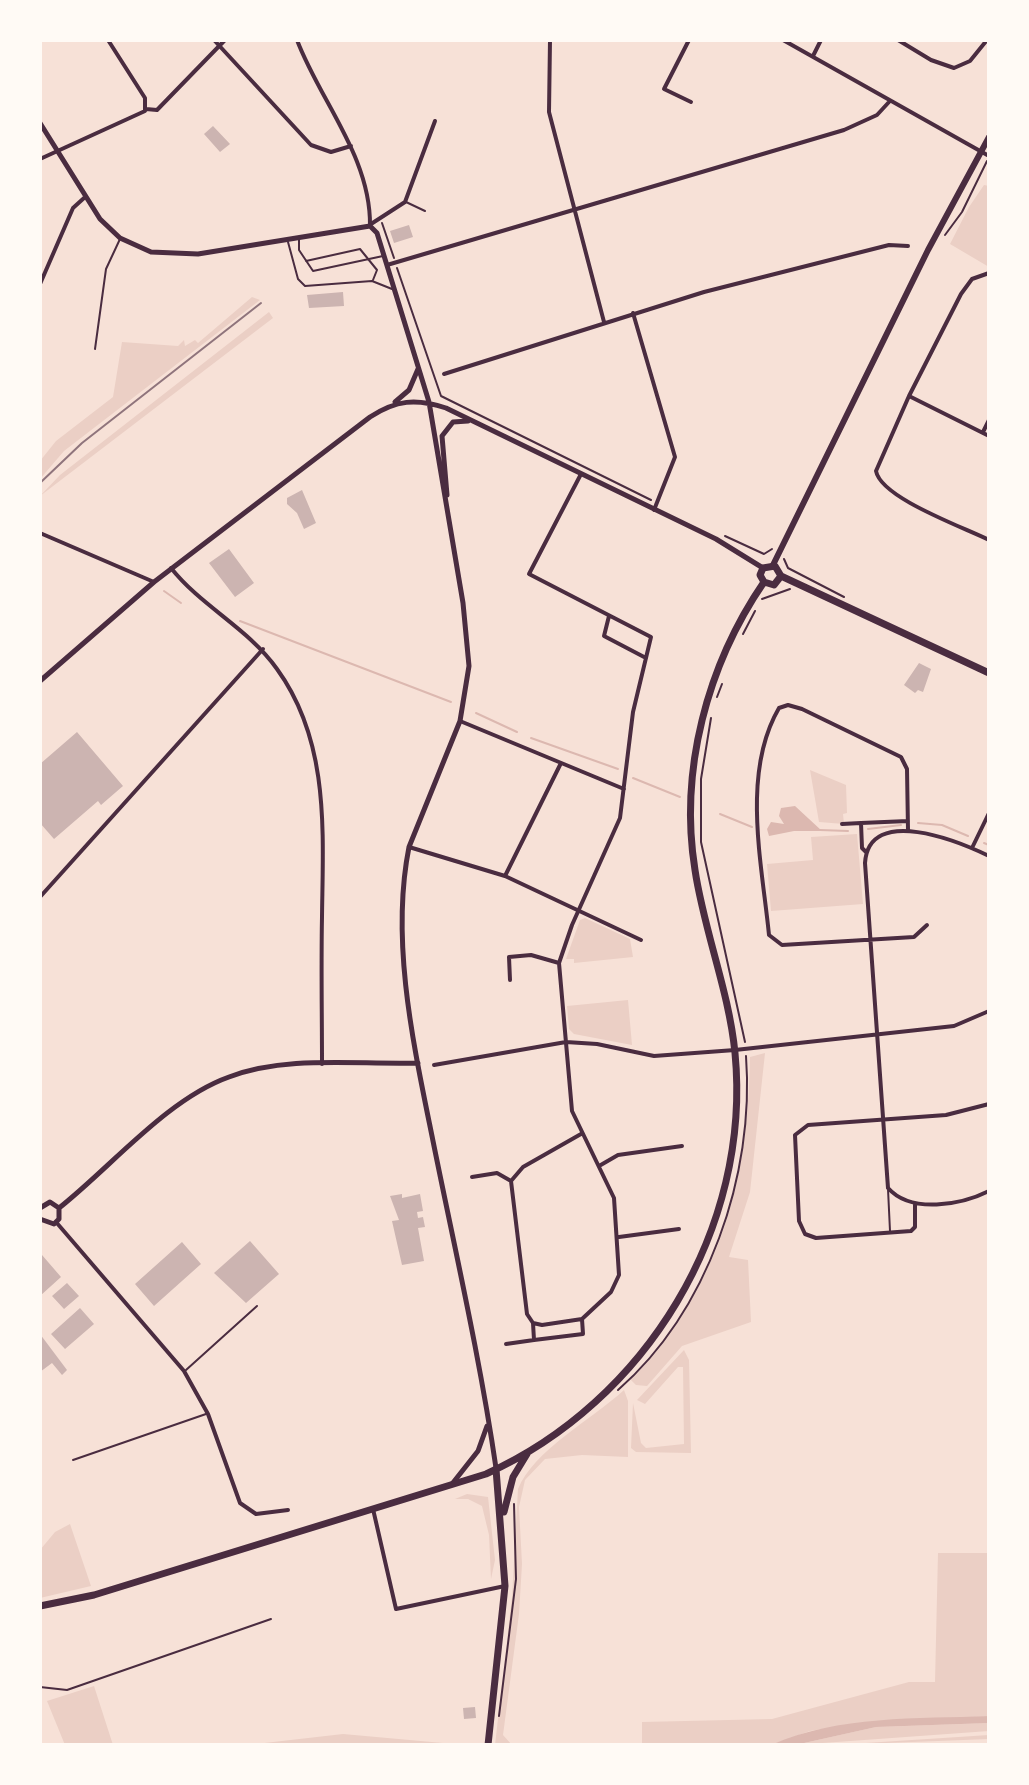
<!DOCTYPE html>
<html>
<head>
<meta charset="utf-8">
<style>
	body { margin:0 }
	#map { position:relative; width:1029px; height:1785px; overflow:hidden; background:#f7e1d7; font-family:"PT Sans Narrow",sans-serif }
	canvas { display:block }
	.frame { position:absolute; inset:0; border:42px solid #fffaf5; pointer-events:none }
</style>
</head>
<body>
<div id="map">
<canvas width="1029" height="1785"></canvas>
<div class="frame"></div>
</div>
<script>
const c = document.querySelector('canvas').getContext('2d');
c.lineJoin = 'round';
function fill(path, color) {
  c.fillStyle = color;
  c.fill(path, 'evenodd');
}
function strokePath(path, color, width, dash) {
  c.strokeStyle = color;
  c.lineWidth = width;
  c.lineCap = dash ? 'butt' : 'round';
  c.setLineDash(dash || []);
  c.stroke(path);
}
fill(new Path2D(`
	M984,185L989,186V267L950,244L969,207Z
	M252,297L260,300L64,451L40,479V461L56,441L113,397L122,342L178,346L184,340L185,346L195,340L198,343Z
	M269,312L273,318L40,496L60,475Z
	M810,770L846,785L847,813L843,814L844,824L819,822Z
	M857,834L863,904L771,911L767,864L813,860L811,837Z
	M585,918L630,939L633,957L574,963V959H566L580,920Z
	M628,1000L632,1045L574,1034L569,1029L567,1006Z
	M765,1053L750,1192L729,1257L748,1260L751,1322L682,1346L647,1386L636,1385L630,1379C720,1286 748,1184 750,1057Z
	M684,1350L689,1360L691,1453L636,1452L631,1448L633,1403L641,1443L646,1448L684,1444L683,1367H678L645,1404L637,1400Z
	M624,1390L628,1401V1457L582,1455L545,1459L525,1480L519,1507L522,1564L519,1614L503,1735L512,1745H495L512,1597L518,1489C534,1450 591,1420 624,1390Z
	M467,1494L488,1497L495,1560L491,1579L489,1535L482,1506L468,1499H455Z
	M70,1524L91,1586L40,1598V1550L55,1532Z
	M938,1553H989V1716L840,1726L810,1731L771,1745H642V1722L772,1719L909,1682H935Z
	M94,1686L113,1745H65L47,1701Z
	M989,1723V1731L795,1745L876,1727Z
	M343,1734L465,1745H247Z
	M989,1735V1739L835,1745Z`), '#ebcfc5');
fill(new Path2D(`
	M795,806L822,831H794L769,836L767,829L771,822L784,824L779,816L781,808Z
	M989,1716V1723L876,1727L795,1745H771C839,1715 917,1719 989,1716Z`), '#dcb8b0');
strokePath(new Path2D(`
	M164,591L181,603
	M240,621L451,702
	M476,713L517,732
	M531,738L618,769
	M633,778L680,797
	M720,814L752,827
	M918,823L942,825L968,836
	M868,829L901,825
	M820,830L848,831
	M984,843L989,845`), '#dcb8b0', 2);
fill(new Path2D(`
	M213,126L230,144L220,152L204,134Z
	M409,225L413,237L394,243L390,231Z
	M343,292L344,306L309,308L307,295Z
	M302,490L316,523L304,529L297,513L287,504V498Z
	M229,549L254,583L235,597L209,563Z
	M919,663L931,669L923,692L918,690L915,693L904,685Z
	M77,732L123,786L101,805L98,801L54,839L40,823V764Z
	M402,1194V1198L420,1194L423,1211L417,1212L418,1218L423,1217L425,1227L418,1228L424,1261L402,1265L392,1221L399,1220L390,1196Z
	M250,1241L279,1274L246,1303L214,1273Z
	M182,1242L201,1264L154,1306L135,1284Z
	M42,1255L61,1277L40,1296V1257Z
	M67,1283L79,1296L64,1309L52,1296Z
	M80,1308L94,1324L65,1349L51,1334Z
	M40,1334L67,1370L62,1375L52,1363L40,1372Z
	M475,1707L476,1718L464,1719L463,1708Z`), '#ccb4b1');
strokePath(new Path2D(`
	M382,223L394,258
	M945,235L962,212L987,161
	M397,268L441,396L651,500
	M725,536L764,554L772,549
	M784,559L788,568L844,597
	M762,599L790,589
	M743,634L755,611
	M717,697L722,684
	M711,718L701,779V842L745,1042
	M618,1390C708,1311 755,1175 746,1056
	M499,1716L516,1579L514,1504`), '#4a2c40', 2);
strokePath(new Path2D(`
	M406,202L425,211
	M299,239V250L313,271L383,256
	M288,242L298,279L305,286L372,281L392,289
	M306,261L360,249L377,270L373,280
	M95,349L106,269L120,239
	M888,1189L890,1231
	M186,1370L257,1306
	M73,1460L206,1414
	M40,1687L67,1690L271,1619`), '#4a2c40', 2);
strokePath(new Path2D(`
	M214,40L311,145L331,152L351,146
	M297,40C320,101 371,157 370,226
	M550,40L549,112L604,322
	M689,40L664,89L691,102
	M783,40L989,156
	M898,40L931,60L954,68L970,61L987,40
	M813,56L821,40
	M146,109L157,110L225,40
	M40,159L145,111V98L108,40
	M371,224L405,202L435,121
	M387,265L844,130L877,115L889,102
	M989,273L972,279L961,294L909,396L876,471C881,498 963,527 989,540
	M40,284L73,208L84,198
	M633,313L675,457L654,510
	M444,374L704,292L889,245L908,246
	M909,396L989,436
	M983,432L989,420
	M581,474L529,574L651,637L633,712L620,818L572,925L559,963L572,1111L614,1198L619,1275L611,1292L582,1319L542,1325L533,1323L527,1314L511,1181L523,1167L581,1134
	M40,533L154,582
	M171,568C202,607 248,628 277,669C330,742 323,832 322,917C321,966 322,1015 322,1064
	M609,616L604,636L646,658
	M460,721L624,789
	M561,763L505,876L641,940
	M842,824L861,823
	M908,830L907,769L901,757L802,709L788,705L779,708C741,773 762,864 769,935L782,945L914,937L927,925
	M409,847L505,876
	M972,848L989,813
	M866,852L862,848L861,823L908,821
	M989,856C960,842 869,804 865,863L888,1188C911,1214 961,1205 989,1191
	M40,897L263,649
	M510,980L509,957L531,955L559,963
	M434,1065L566,1042L597,1044L654,1056L735,1050L954,1026L989,1011
	M599,1166L618,1155L682,1146
	M472,1177L497,1173L511,1181
	M915,1204V1227L911,1231L816,1238L805,1234L799,1221L795,1135L808,1125L946,1115L989,1104
	M56,1222L184,1371L208,1414L240,1503L256,1514L288,1510
	M619,1237L679,1229
	M533,1323L534,1340L583,1334L582,1319
	M506,1344L534,1340
	M373,1509L396,1609L505,1586`), '#4a2c40', 4);
strokePath(new Path2D(`
	M40,123L100,219L120,238L151,252L198,254L370,226L377,233L429,402L463,603L469,666L460,721L409,847C390,942 414,1047 433,1141C455,1250 480,1358 496,1468
	M395,402L409,390L418,369
	M447,495L442,436L453,422L468,421
	M40,681L154,582L370,417C396,400 416,398 446,408L716,539L763,568
	M40,1208L50,1202L59,1208
	M59,1208C111,1167 167,1099 229,1077C287,1055 357,1065 418,1063
	M40,1219L54,1224L59,1219V1208
	M452,1484L478,1451L487,1426`), '#4a2c40', 5);
strokePath(new Path2D(`
	M773,565L928,250L989,137`), '#4a2c40', 6);
strokePath(new Path2D(`
	M781,576L989,673
	M764,582L774,585L781,576
	M504,1512L513,1477L527,1454
	M40,1606L94,1595L486,1474C646,1402 752,1228 735,1053C729,991 704,931 695,870C679,771 707,665 764,582L760,575L763,568L775,566L781,576
	M488,1745L505,1586L496,1469`), '#4a2c40', 7);
strokePath(new Path2D(`
	M40,483L82,443L261,303`), '#8f747c', 2);
</script>
</body>
</html>
